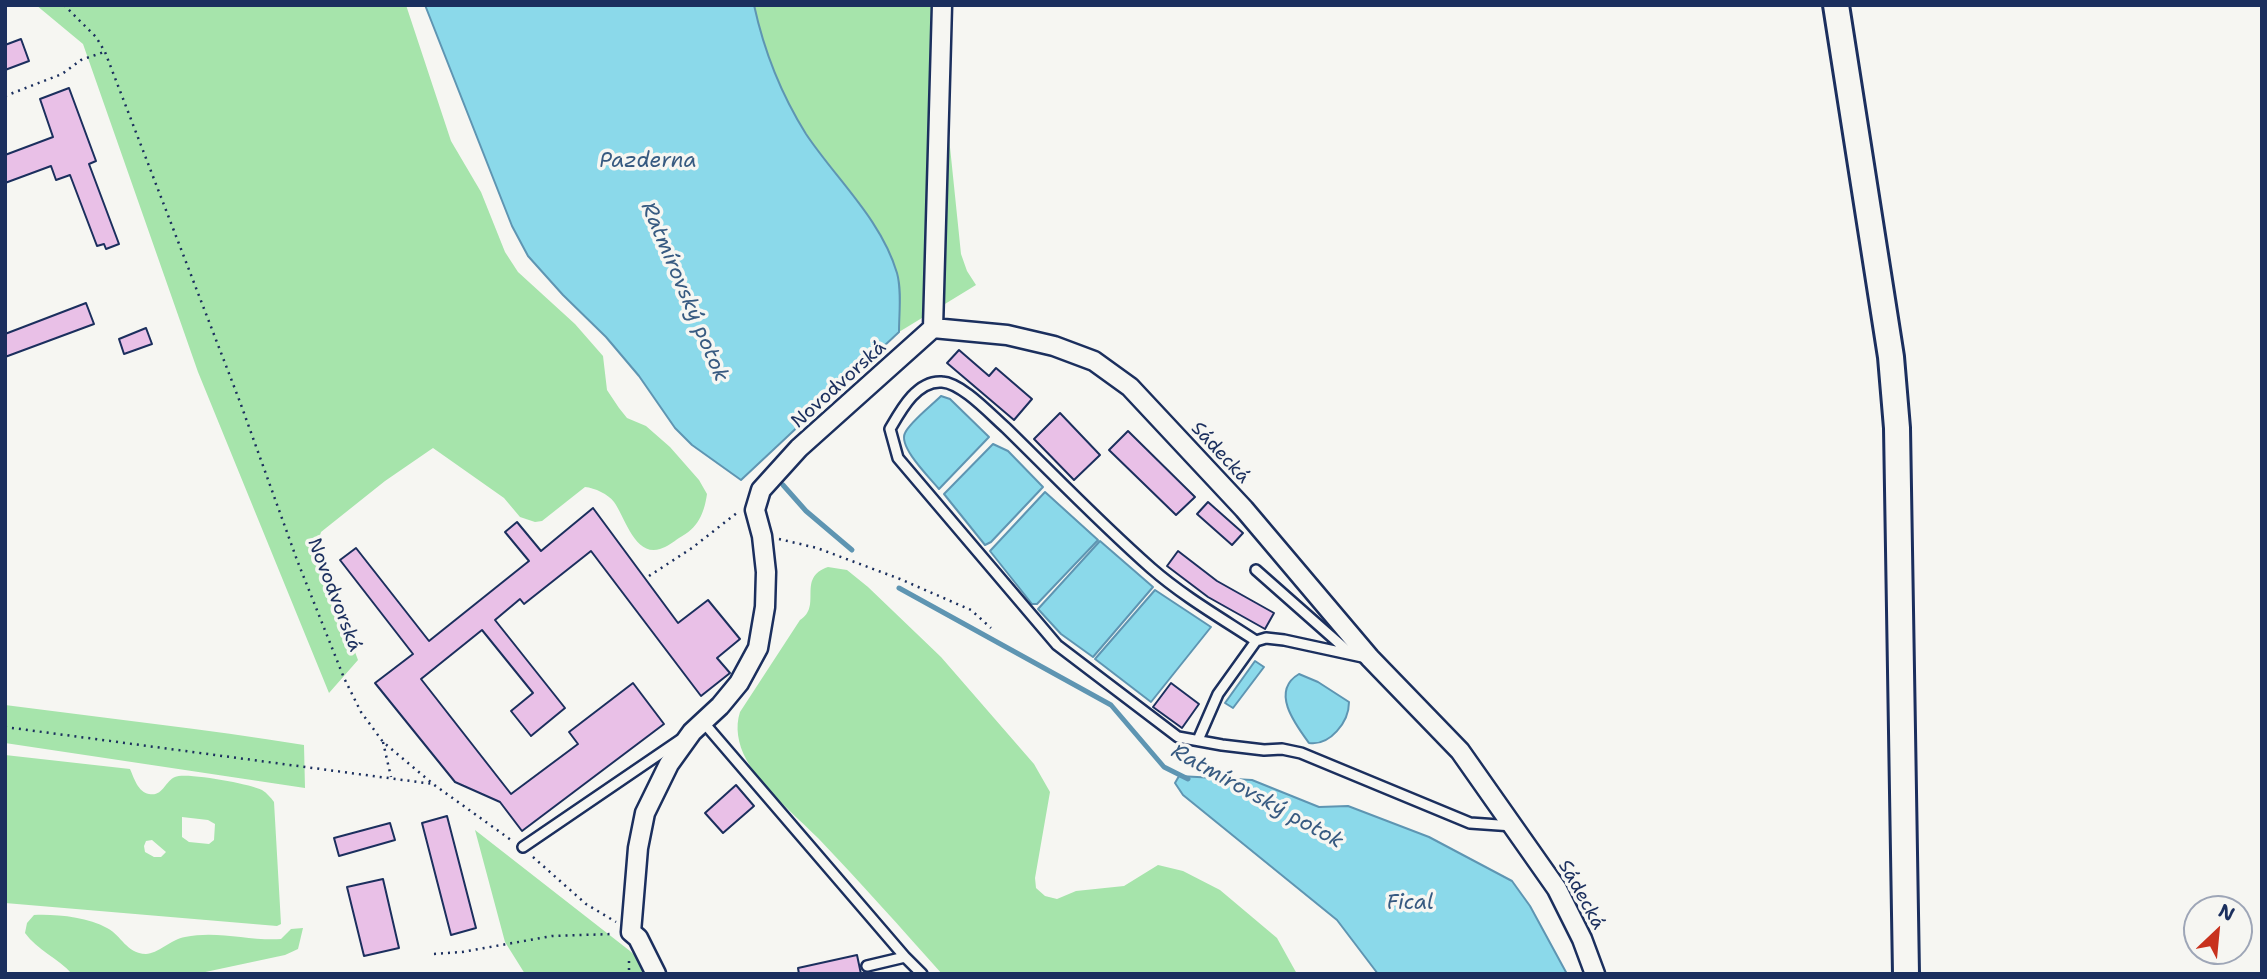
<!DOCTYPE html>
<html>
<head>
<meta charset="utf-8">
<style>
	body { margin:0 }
	#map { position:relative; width:2267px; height:979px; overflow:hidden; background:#f6f6f2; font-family:"Shantell Sans",sans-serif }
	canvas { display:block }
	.frame { position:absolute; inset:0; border:7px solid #1b2f5e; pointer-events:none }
	.north { position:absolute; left:2183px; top:895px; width:70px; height:70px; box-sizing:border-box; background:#f6f6f2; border:2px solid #9ea6b7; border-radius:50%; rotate:26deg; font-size:19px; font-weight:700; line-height:28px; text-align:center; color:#1b2f5e }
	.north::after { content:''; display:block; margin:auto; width:24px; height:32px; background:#c8321e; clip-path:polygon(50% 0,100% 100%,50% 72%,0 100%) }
</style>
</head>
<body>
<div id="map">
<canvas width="2267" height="979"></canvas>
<div class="frame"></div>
<div class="north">N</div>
</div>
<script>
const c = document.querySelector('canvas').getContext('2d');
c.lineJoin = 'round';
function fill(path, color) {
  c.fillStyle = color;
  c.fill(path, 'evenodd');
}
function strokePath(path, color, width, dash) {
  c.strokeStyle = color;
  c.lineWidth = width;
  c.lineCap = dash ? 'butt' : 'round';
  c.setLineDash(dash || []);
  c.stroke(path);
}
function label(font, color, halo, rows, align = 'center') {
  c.font = font + ' "Shantell Sans",sans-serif';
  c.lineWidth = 7;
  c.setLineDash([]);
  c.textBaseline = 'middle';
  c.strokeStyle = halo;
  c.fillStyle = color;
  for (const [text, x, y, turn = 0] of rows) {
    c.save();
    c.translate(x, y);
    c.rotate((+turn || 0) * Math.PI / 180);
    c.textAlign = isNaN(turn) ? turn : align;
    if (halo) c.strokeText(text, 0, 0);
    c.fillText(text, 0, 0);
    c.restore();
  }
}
fill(new Path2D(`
	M36,5H406L451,141L481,192L505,252L518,272L575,324L603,356L607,390L619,408L627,418L646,426L670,447L699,480L707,494C704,514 698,528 679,538C673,542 667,547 660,549C635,557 625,517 614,502C608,494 595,488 585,487L542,521L535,522L520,517L504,498L433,448L385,481L321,532L316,548L358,660L329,693L198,372L83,44Z
	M754,5H952L947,118L961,254L967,271L976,285L899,332C899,313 902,291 897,273C881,219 836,179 806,134C781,94 764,51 754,5Z
	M828,567L847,570L868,587L941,657L1034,764L1050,792L1035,878L1036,888L1045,896L1057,899L1076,891L1124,886L1158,865L1183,871L1220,890L1277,938L1297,974H942C901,928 861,883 818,838C795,815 761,787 746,759C738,744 735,727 740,712L800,620C823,606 796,578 828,567Z
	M5,705C105,718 205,729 304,745L305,788L5,743Z
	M5,755L130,769C134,778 138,792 149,794C163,797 165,781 175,777C186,772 250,784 262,790C267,793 271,798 274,802L281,924L277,926L5,903ZM182,817L208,820L215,824L214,840L209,844L189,842L182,837ZM152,840L166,852L161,857H154L145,852L144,846L146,841Z
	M475,830L630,951L646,966L650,974H525L505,942Z
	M34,915C56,914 87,917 107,928C122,936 126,953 146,954C157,954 172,939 185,937C217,930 249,941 281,939L291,929L303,928L298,949L285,955L196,974H72C58,958 37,950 25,933L27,923Z`), '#a6e4ab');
const water = new Path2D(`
	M425,5H754C764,51 781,94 806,134C836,179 881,219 897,273C902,291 899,313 899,332L741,480L692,445L675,428L639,376L606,337L563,295L528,256L512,226Z
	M941,396L950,399L989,437L939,489C930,478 898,447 905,433C910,422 931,406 941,396Z
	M993,444L1008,451L1043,487L991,542L985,545L944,494Z
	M1045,492L1098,540L1037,604H1032L990,551Z
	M1100,541L1153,587L1093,657L1061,634L1038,609Z
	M1155,590L1211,627L1151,702L1095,659Z
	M1255,661L1264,667L1233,708L1225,703Z
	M1299,674L1318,682L1349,702C1349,722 1330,746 1309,743C1295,724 1270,691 1299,674Z
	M1179,776L1252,780L1319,807L1348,806L1429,837L1512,881L1530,906L1567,974H1378L1337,920L1183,795L1175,783Z`);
fill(water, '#8bd9ea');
strokePath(water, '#5e95b2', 2);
strokePath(new Path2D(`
	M783,485L806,511L852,550
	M899,588L1111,705L1164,767L1188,779`), '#5e95b2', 5);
const building = new Path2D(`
	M21,39L29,61L5,70V45Z
	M69,88L96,161L89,164L119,244L106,249L104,244L97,246L70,175L56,180L51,166L5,183V155L53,137L40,99Z
	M86,303L94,324L5,357V334Z
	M146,328L152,344L124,354L119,339Z
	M959,350L989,376L996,368L1032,399L1014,420L947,363Z
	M1060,413L1100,455L1074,480L1034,439Z
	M1128,431L1195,497L1176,515L1109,450Z
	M1208,502L1243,533L1232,545L1197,514Z
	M593,508L678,623L708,600L740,639L717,658L730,673L701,696L591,551L524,604L520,599L495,620L565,708L531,736L511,711L533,693L482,630L421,679L511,794L578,744L569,732L633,683L664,724L522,831L500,802L455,782L375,683L413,654L340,560L356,548L429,641L529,561L505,532L517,522L541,551Z
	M1178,551L1217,581L1274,613L1265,629L1208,597L1167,566Z
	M1171,683L1199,704L1182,728L1153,707Z
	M736,785L754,806L723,833L705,813Z
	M447,816L476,928L451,935L422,823Z
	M390,823L395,840L339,856L334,838Z
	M383,879L399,948L364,956L347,887Z
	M857,955L861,974H799L798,968Z`);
fill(building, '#e9c0e7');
strokePath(building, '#1b2f5e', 2);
const service = new Path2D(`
	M1256,570L1350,653
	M1256,641C1221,618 1183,596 1151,568C1101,524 1054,475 1006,428C991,415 962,383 942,382C917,380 901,410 890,429L898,458L1057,645L1178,737L1222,745L1264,750L1282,749L1301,753L1470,823L1513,826
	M704,723L905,957L922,974
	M1198,740L1218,694L1256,641L1266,638L1284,640L1367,658
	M523,847L680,740
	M867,966L905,957`);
const minor = new Path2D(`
	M933,328L1007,335L1054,346L1094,361L1130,387L1244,509L1370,658L1460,751L1557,889L1582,939L1595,974
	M933,328L942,5
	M656,974L638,938L631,932L638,848L645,813L669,764L692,732L720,706L739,683L758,648L765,607L766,572L762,536L755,510L761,490L799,448L933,328`);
const secondary = new Path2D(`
	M1836,5L1891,357L1897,428L1906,974`);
strokePath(service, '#1b2f5e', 14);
strokePath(minor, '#1b2f5e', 23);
strokePath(secondary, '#1b2f5e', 30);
strokePath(new Path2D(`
	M64,5L96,37L105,52L240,402L297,560L344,678L361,712L383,742L433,784L511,840
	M5,96L62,74L81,60L104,52
	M779,539L817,548L900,579L971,610L991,628
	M649,576L692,548L738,512
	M5,727L433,784
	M383,742L391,777
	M533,857L586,904L616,922
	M434,954L462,952L552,936L613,934
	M629,961V974`), '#1b2f5e', 2.5, [2, 5]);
strokePath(service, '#f6f6f2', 9);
strokePath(minor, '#f6f6f2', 18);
strokePath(secondary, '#f6f6f2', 24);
label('19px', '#1b2f5e', '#f6f6f2', [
	["Novodvorská",839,385,-42],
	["Sádecká",1220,453,47],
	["Novodvorská",334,595,69],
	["Sádecká",1581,895,61]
]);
label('italic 21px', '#375a81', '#f6f6f2', [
	["Pazderna",648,162],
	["Ratmírovský potok",684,292,67],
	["Ratmírovský potok",1257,797,29],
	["Fical",1410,904]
]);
</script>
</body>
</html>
